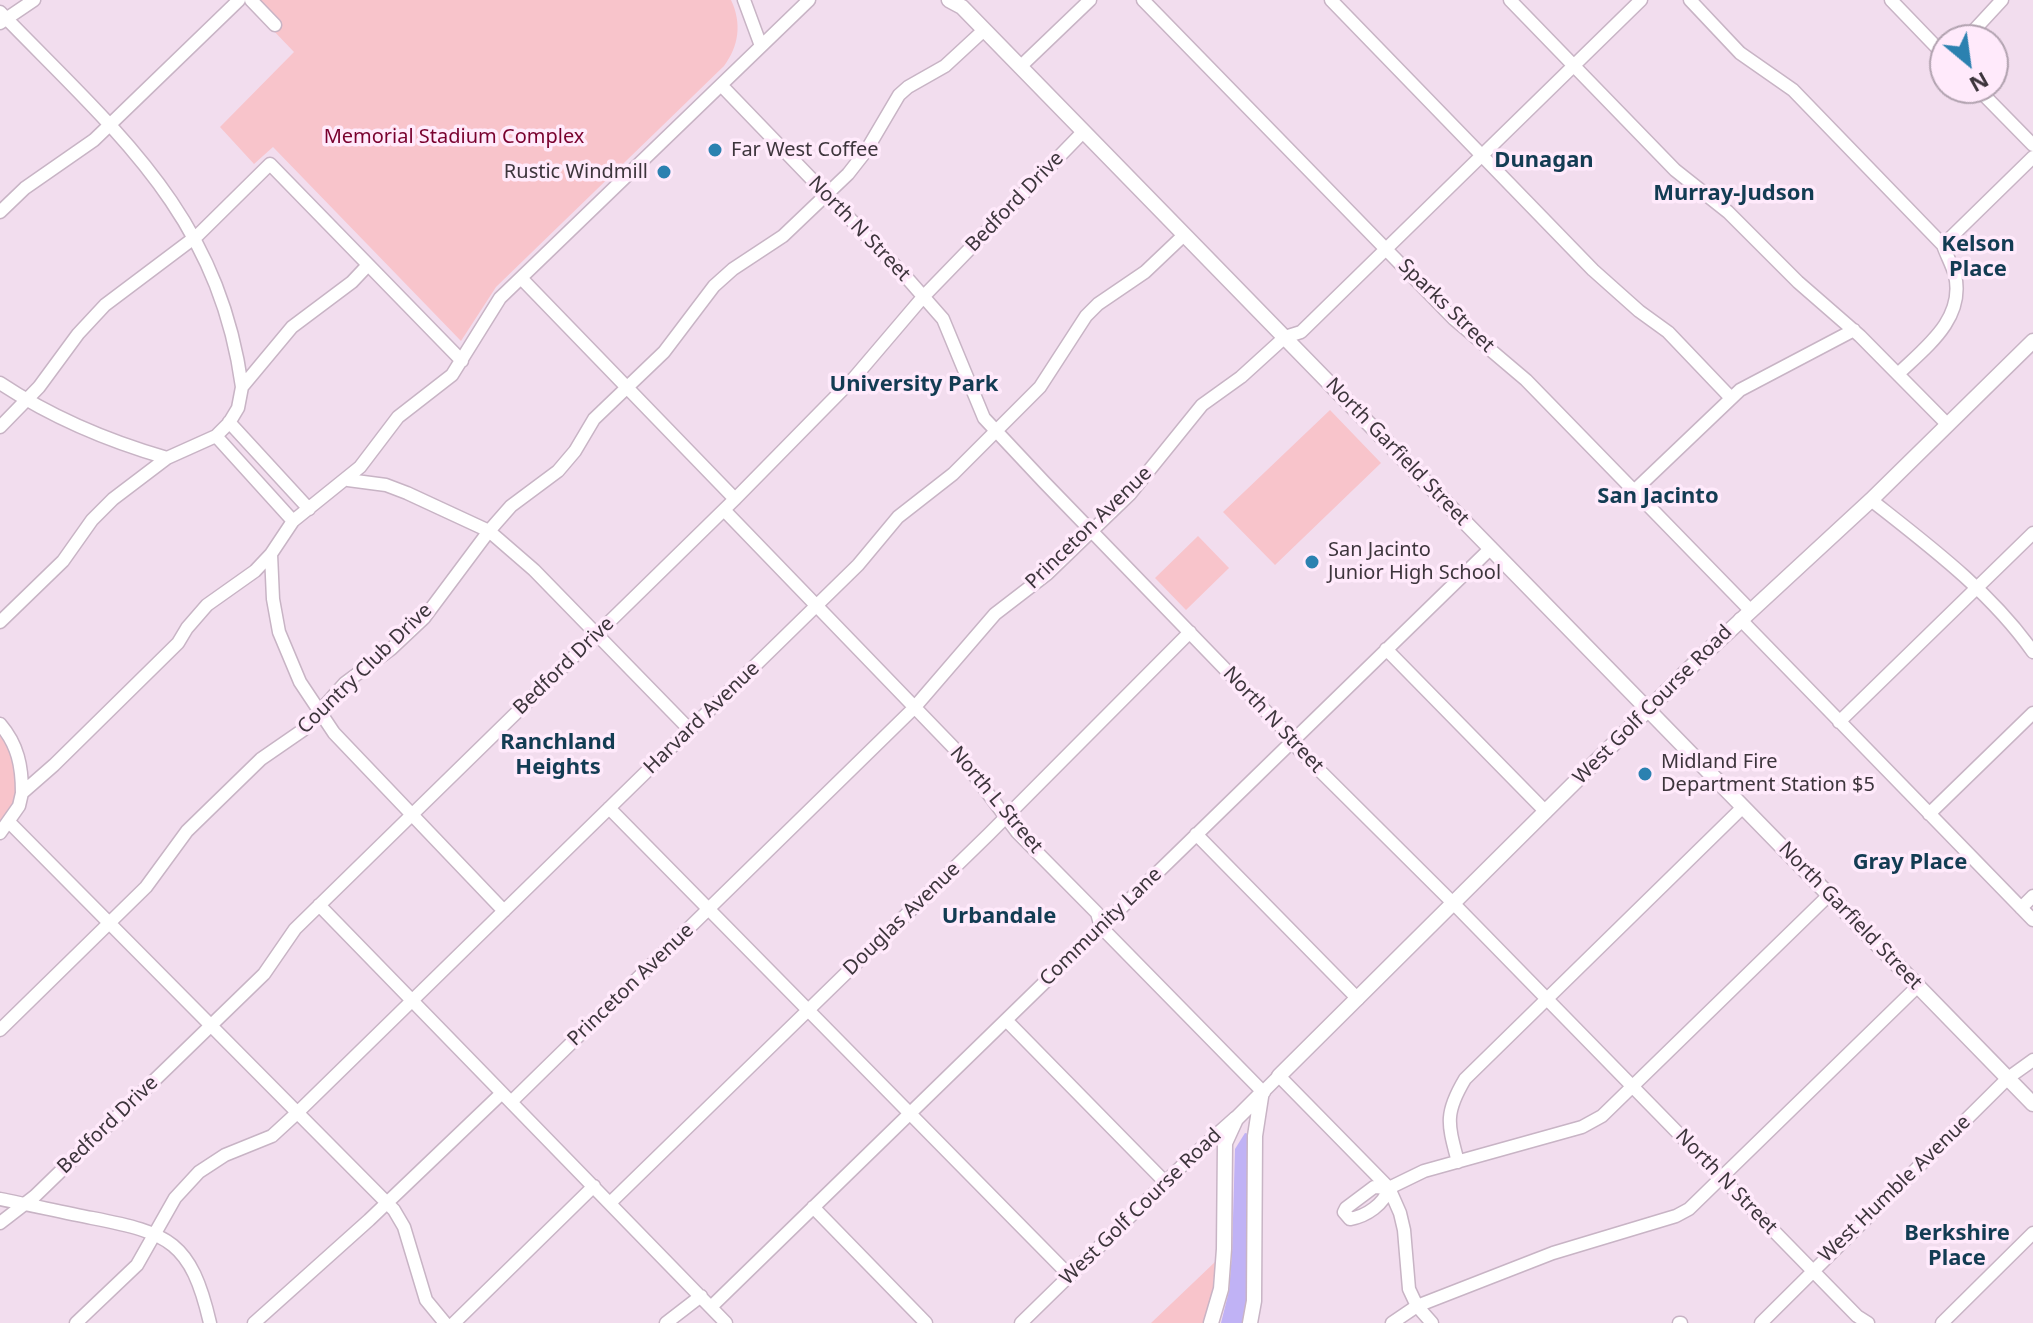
<!DOCTYPE html>
<html>
<head>
<meta charset="utf-8">
<style>
	body { margin:0 }
	#map { position:relative; width:2033px; height:1323px; overflow:hidden; background:#f2ddee; font-family:"Noto Sans",sans-serif }
	canvas { display:block }
	.north { position:absolute; left:1929px; top:24px; width:80px; height:80px; box-sizing:border-box; background:#ffeafb; border:2px solid #b1a2af; border-radius:50%; rotate:151deg; font-size:22px; font-weight:700; line-height:32px; text-align:center; color:#3d353c }
	.north::after { content:''; display:block; margin:auto; width:28px; height:36px; background:#2b81b0; clip-path:polygon(50% 0,100% 100%,50% 72%,0 100%) }
</style>
</head>
<body>
<div id="map">
<canvas width="2033" height="1323"></canvas>
<div class="north">N</div>
</div>
<script>
const c = document.querySelector('canvas').getContext('2d');
c.lineJoin = 'round';
function fill(path, color) {
  c.fillStyle = color;
  c.fill(path, 'evenodd');
}
function strokePath(path, color, width, dash) {
  c.strokeStyle = color;
  c.lineWidth = width;
  c.lineCap = dash ? 'butt' : 'round';
  c.setLineDash(dash || []);
  c.stroke(path);
}
function label(font, color, halo, rows, align = 'center') {
  c.font = font + ' "Noto Sans",sans-serif';
  c.lineWidth = 7;
  c.setLineDash([]);
  c.textBaseline = 'middle';
  c.strokeStyle = halo;
  c.fillStyle = color;
  for (const [text, x, y, turn = 0] of rows) {
    c.save();
    c.translate(x, y);
    c.rotate((+turn || 0) * Math.PI / 180);
    c.textAlign = isNaN(turn) ? turn : align;
    if (halo) c.strokeText(text, 0, 0);
    c.fillText(text, 0, 0);
    c.restore();
  }
}
fill(new Path2D(`
	M250,0H731C742,23 739,46 724,66L496,287L461,341L273,147L254,164L220,127L294,52L247,3Z
	M1330,410L1381,463L1275,565L1223,512Z
	M1198,536L1229,568L1186,610L1155,578Z
	M0,730C16,764 30,792 0,824Z
	M1215,1262L1213,1289L1204,1323H1151Z`), '#f8c4cb');
fill(new Path2D(`
	M1245,1133L1250,1134L1247,1262L1250,1280L1243,1323H1221L1229,1291L1232,1253L1235,1149Z`), '#c0b2f5');
const minor = new Path2D(`
	M251,0L275,25
	M744,0L761,46
	M1143,0L1454,319L1526,380L1750,610
	M1331,0L1593,270L1639,311L1668,332L1731,398
	M1510,0L1675,170L1728,212L1798,282L1860,336L1948,425
	M1690,0L1740,53L1793,90L1943,245C1946,254 1952,265 1955,275C1965,319 1926,347 1898,374
	M1891,0L1945,56
	M0,12C115,131 218,213 242,387
	M0,23L34,0
	M1965,40L2002,0
	M1020,67L1090,0
	M721,85L907,278L943,319L984,418L1044,482L1284,730L1300,751L1454,904L1857,1316L1868,1323
	M1977,88L2033,145
	M0,212L25,188L94,140L239,0
	M1943,245L2033,157
	M521,278L735,499
	M0,383C51,417 108,441 167,458
	M229,422L309,509
	M0,427L39,387L78,334L105,305L198,235L270,164L462,361
	M216,436L293,521
	M348,480L386,485L407,493L489,531L534,570L690,730
	M1634,491L1740,390L1854,330
	M1871,500C1928,545 1990,591 2033,652
	M724,510L953,747L1017,832L1097,913L1101,927L1263,1092
	M271,554L273,599L279,632L300,682L334,733L504,911
	M1740,619L2033,920
	M0,622L63,561L92,520L113,499L167,458L216,436L229,423L238,408L242,387L292,327L352,282L368,265
	M1386,649L1546,812
	M1839,722L2033,533
	M0,724C18,745 22,766 22,793
	M609,808L1070,1276
	M1929,814L2033,713
	M9,822L394,1210L404,1227L426,1300L445,1323
	M0,833L19,806L22,793L54,765L178,643L187,628L207,605L255,571L271,554L293,521L360,467L398,417L452,375L500,298L809,0
	M1196,834L1358,999
	M319,905L726,1323
	M2021,908L2033,896
	M1006,1020L1165,1182
	M0,1030L146,887L187,831L261,759L303,730L345,683L391,649L424,618L489,531L511,506L558,471L575,451L594,419L664,352L714,286L733,269L783,236L848,174L866,151L899,95L908,87L945,66L984,30
	M1258,1097L1279,1076L1389,1188L1400,1213L1404,1230L1409,1289L1417,1306L1432,1323
	M511,1102L914,708L995,614L1047,574L1130,494L1202,405L1241,377L1285,337L1301,332L1641,0
	M1458,1162C1448,1124 1444,1114 1465,1079L1743,807
	M1374,1187L1389,1188C1384,1204 1367,1216 1350,1219L1344,1212L1346,1208Z
	M1389,1188L1424,1171L1582,1127L1602,1116L1829,895
	M0,1199C31,1205 61,1212 92,1218C169,1233 191,1241 210,1323
	M610,1203L989,834L1190,632
	M813,1207L926,1323
	M0,1223L35,1196L264,974L295,929L735,499L854,378L923,297L1083,132
	M711,1307L1491,548
	M76,1323L137,1265L175,1198L199,1172L225,1155L272,1136L297,1113L858,565L898,517L953,474L1040,387L1086,316L1098,304L1145,272L1184,235
	M254,1323L369,1220L502,1093
	M454,1323L594,1186
	M666,1323L701,1296
	M1021,1323L1188,1160L1235,1118
	M1392,1323L1417,1306L1553,1253L1676,1216L1689,1209L1918,986
	M1679,1323H1681
	M1761,1323L2008,1078L2033,1060
	M1942,1323L2033,1233`);
const major = new Path2D(`
	M949,0L962,7L2033,1104
	M1279,1076L1701,657L1871,500L2033,341
	M1211,1323L1221,1289L1224,1249L1225,1143L1236,1119L1263,1092
	M1250,1323L1254,1301L1255,1136L1261,1097`);
strokePath(minor, '#c8b4c5', 15);
strokePath(major, '#c8b4c5', 17);
strokePath(minor, '#fff', 12);
strokePath(major, '#fff', 14);
for (const [x, y, r, color] of [
	[715,150,8,"#2b81b0"],
	[664,172,8,"#2b81b0"],
	[1312,562,8,"#2b81b0"],
	[1645,774,8,"#2b81b0"]
]) {
  const dot = new Path2D();
  dot.arc(x, y, r, 0, 2 * Math.PI);
  c.fillStyle = color;
  c.fill(dot);
  strokePath(dot, '#ffeafb', 3);
}
label('20px', '#79002e', '#ffeafb', [
	["Memorial Stadium Complex",454,137]
]);
label('20px', '#3d353c', '#ffeafb', [
	["Far West Coffee",731,150],
	["Rustic Windmill",648,172,"right"],
	["San Jacinto",1328,550],
	["Junior High School",1328,573],
	["Midland Fire",1661,762],
	["Department Station $5",1661,785]
], 'left');
label('20px', '#3d353c', '#ffeafb', [
	["Bedford Drive",1015,202,-46],
	["North N Street",859,229,46],
	["Sparks Street",1446,306,44],
	["North Garfield Street",1397,452,46],
	["Princeton Avenue",1089,528,-44],
	["Bedford Drive",564,666,-44],
	["Country Club Drive",365,669,-44],
	["West Golf Course Road",1653,705,-45],
	["Harvard Avenue",702,718,-44],
	["North N Street",1273,720,47],
	["North L Street",996,800,50],
	["North Garfield Street",1850,916,46],
	["Douglas Avenue",902,919,-44],
	["Community Lane",1101,927,-44],
	["Princeton Avenue",631,985,-44],
	["Bedford Drive",108,1125,-44],
	["North N Street",1726,1182,46],
	["West Humble Avenue",1895,1189,-44],
	["West Golf Course Road",1141,1207,-44]
]);
label('bold 22px', '#133c53', '#ffeafb', [
	["Dunagan",1544,161],
	["Murray-Judson",1734,194],
	["Kelson",1978,245],
	["Place",1978,270],
	["University Park",914,385],
	["San Jacinto",1658,497],
	["Ranchland",558,743],
	["Heights",558,768],
	["Gray Place",1910,863],
	["Urbandale",999,917],
	["Berkshire",1957,1234],
	["Place",1957,1259]
]);
</script>
</body>
</html>
